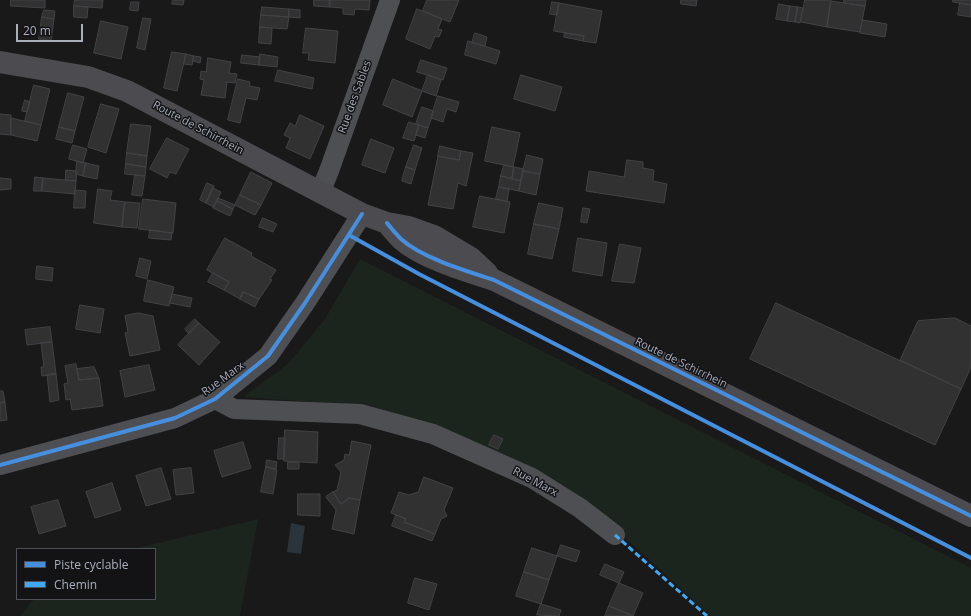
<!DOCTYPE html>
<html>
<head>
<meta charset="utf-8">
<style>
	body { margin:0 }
	#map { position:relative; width:971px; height:616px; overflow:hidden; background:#19191a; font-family:"Open Sans",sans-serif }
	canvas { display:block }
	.legend { position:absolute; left:16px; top:548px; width:140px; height:52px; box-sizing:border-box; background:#131316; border:1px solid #4f5158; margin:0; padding:5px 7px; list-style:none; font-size:12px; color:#a9afbb }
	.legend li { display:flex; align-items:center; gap:8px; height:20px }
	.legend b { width:20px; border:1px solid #4f5158 }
	.scale { position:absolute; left:16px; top:24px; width:67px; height:18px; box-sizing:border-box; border:2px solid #a9afbb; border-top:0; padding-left:5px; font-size:12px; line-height:14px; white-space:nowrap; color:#a9afbb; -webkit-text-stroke:3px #131316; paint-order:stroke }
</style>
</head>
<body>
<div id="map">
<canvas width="971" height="616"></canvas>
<ul class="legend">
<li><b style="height:5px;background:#468fdf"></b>Piste cyclable</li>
<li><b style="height:5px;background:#3fa9f5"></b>Chemin</li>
</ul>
<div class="scale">20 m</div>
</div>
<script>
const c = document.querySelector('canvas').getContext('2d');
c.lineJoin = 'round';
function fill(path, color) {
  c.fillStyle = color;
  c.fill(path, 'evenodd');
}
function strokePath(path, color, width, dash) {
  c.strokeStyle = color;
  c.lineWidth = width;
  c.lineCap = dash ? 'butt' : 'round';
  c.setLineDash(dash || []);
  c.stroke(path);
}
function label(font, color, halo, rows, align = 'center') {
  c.font = font + ' "Open Sans",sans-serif';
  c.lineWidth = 3;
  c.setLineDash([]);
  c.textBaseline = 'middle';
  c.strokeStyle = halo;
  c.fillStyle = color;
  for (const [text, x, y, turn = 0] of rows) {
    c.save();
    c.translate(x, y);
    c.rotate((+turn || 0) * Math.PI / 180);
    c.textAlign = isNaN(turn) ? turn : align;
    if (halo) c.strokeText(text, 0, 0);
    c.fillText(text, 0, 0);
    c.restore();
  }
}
fill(new Path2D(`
	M360,259L971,568V616H710L632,544L583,506L431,426L371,406L243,397L288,364L325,319Z
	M258,519L240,616H20L34,599H155V549H133Z`), '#1c241e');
fill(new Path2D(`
	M291,523L305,526L301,554L287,552Z`), '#2a343d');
const building = new Path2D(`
	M11,0H45V8L11,6Z
	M75,0H103L102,8L74,6Z
	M173,0H184L183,5L172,4Z
	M314,0H330V7L314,6Z
	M330,0H370L369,10L355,9L354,15L343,14V8L330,7Z
	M427,0H459L450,22L423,11Z
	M681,0H697L696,6L681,4Z
	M805,0H831L827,27L801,22Z
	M844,0H866L865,6L844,3Z
	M953,0H971V5L953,2Z
	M831,1L865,6L860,32L827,27Z
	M131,2H139L138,11L130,10Z
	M552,2L559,3L557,15L550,14Z
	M559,3L602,11L596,43L583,41L584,36L554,31Z
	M960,3L971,5V17L958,15Z
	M779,4L790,6L787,21L776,19Z
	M74,6L88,7L87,18L74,17Z
	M790,6L798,7L795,22L787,21Z
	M262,7L289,9V17L261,15Z
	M798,7L803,8L800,23L795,22Z
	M289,9L300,10V18L289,17Z
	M417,9L442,19L438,29L442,30L439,37L435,36L430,49L406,39Z
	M44,10L55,11L54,19L42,17Z
	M261,15L289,17L287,29L260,27Z
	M42,17L54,19L51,41L39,39Z
	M143,18L151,19L145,50L137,48Z
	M863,20L887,24L885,37L860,33Z
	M101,21L128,27L121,59L94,53Z
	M260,27L272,28L271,44L259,43Z
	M306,28L338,31L335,63L308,60L309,53H303Z
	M475,33L487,37L485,46L472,43Z
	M565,33L584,36L583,41L564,37Z
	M468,41L500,51L496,64L465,55Z
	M172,52L186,54L177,91L164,88Z
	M186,54L194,56L192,65L184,64Z
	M260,54L278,57L277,67L259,65Z
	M242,55L260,57L259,65L241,63Z
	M194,56L201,57L200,63L193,61Z
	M208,58L231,62L229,73L237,74L235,83L227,82L225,98L201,95L204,80L200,79L201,71L206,72Z
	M421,60L447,68L443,80L417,72Z
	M278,70L314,78L312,89L275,81Z
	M428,75L441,80L436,96L422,91Z
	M521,75L562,87L555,111L514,99Z
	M238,79L250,82L249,86L260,88L257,100L246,98L240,123L228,120Z
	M393,79L422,91L412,117L383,105Z
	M34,85L50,89L41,125L25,121Z
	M68,93L84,97L75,131L59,127Z
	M438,96L459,102L456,112L447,109L443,122L431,118Z
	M25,100L30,102L27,112L22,111Z
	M101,104L119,109L106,153L88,147Z
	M422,107L434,111L428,128L416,124Z
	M0,114L11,115V135L0,134Z
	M300,115L324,126L310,159L286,148L290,138L284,135L290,123L295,126Z
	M11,118L41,125L37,141L11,135Z
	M409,122L419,125L414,141L403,138Z
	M131,124L151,126L147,156L127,153Z
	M419,125L428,128L425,138L416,135Z
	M59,127L75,131L72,143L56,139Z
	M492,127L520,133L513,167L485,161Z
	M167,138L189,149L176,174L170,172L167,178L150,169Z
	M371,139L394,148L385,173L362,165Z
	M73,145L87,149L83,163L69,159Z
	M414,145L422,148L415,170L406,167Z
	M440,146L461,151L459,160L438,156Z
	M461,151L473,153L466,186L458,183L453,209L428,205L438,156L459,160Z
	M127,153L147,156L146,167L126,164Z
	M527,155L543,159L540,174L523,171Z
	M627,160L643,162V168L654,170L653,181L667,184L664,203L586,191L589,171L624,177Z
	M77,161L86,163L83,176L76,174Z
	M86,163L99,166L97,179L83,176Z
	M126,164L146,167L145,176L125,174Z
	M504,165L514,167L512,179L501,176Z
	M406,167L415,170L411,184L402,181Z
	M514,167L524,169L521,181L512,179Z
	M66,170L77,171L76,181L66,180Z
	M523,171L540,174L536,195L519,191Z
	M251,172L272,183L261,205L240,195Z
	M135,175L145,176L142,196L132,195Z
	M501,176L521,181L519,191L499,187Z
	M35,177L43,178L42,191H34Z
	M0,178L11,179V189L0,190Z
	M43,178L76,181L75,194L42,191Z
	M207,183L214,186L206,203L200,200Z
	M499,187L509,189L507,202L496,199Z
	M213,188L221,192L214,207L206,203Z
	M98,189L112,191L110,200L125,202L122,227L94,223Z
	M75,190L86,191L85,208H74Z
	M240,195L261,205L255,215L235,205Z
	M480,196L510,202L504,233L473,227Z
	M218,198L235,205L233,209L217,201Z
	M143,199L176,203L173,233L139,229Z
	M217,201L233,209L230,216L213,208Z
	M125,202L140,203L137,228L122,227Z
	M539,203L563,208L559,229L534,224Z
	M583,208L590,209L587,223L581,222Z
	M263,218L277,224L273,232L259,227Z
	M534,224L559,229L552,259L528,254Z
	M150,230L172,233L171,240L149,238Z
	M225,238L252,253L251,256L276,270L270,279L272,280L259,299L243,292L240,299L224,290L229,282L207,270Z
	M578,238L607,243L602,276L573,271Z
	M620,244L641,248L634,283L612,281Z
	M140,258L151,261L147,279L136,276Z
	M37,266L53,268L52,281L36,279Z
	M213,273L229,282L224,290L208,282Z
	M148,280L174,287L169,306L144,301Z
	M243,292L259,299L255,307L240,299Z
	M172,294L192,298L190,307L170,303Z
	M776,303L961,389L935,445L750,359Z
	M80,305L104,309L100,333L76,329Z
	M138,313L153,316L160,350L130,356L125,333L128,332L125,316Z
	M955,318L971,326V367L961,389L900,360L918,321Z
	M195,319L199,323L189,334L185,329Z
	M199,323L220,342L199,365L178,345Z
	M50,327L52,342L27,345L25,330Z
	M52,342L56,374L42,376L41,367H44L41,343Z
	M76,364L79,380L99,378L103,406L72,410L70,399L66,400L64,384L68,383L65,366Z
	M149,365L155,390L125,397L120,371Z
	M94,367L99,378L79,380L77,369Z
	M56,374L59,400L50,402L47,375Z
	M0,391H3L5,402L0,403Z
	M5,402L7,420L0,421V403Z
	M285,430L318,432L317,463L284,461Z
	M494,435L503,439L498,449L489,445Z
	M279,438H285L284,459H278Z
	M352,441L371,445L360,500L349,498L341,504L333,492L337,490L341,472L335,465L344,460L345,454L349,455Z
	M243,442L251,468L222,477L214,451Z
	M267,460L277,462L276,469L266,467Z
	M288,462H299V469H288Z
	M266,467L277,470L273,494L261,492Z
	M161,468L171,499L146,506L136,476Z
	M191,468L194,493L176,495L173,470Z
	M424,477L453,488L444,510L447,516L441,519L435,534L404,522L406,519L391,513L399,492L409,495L418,492Z
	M112,483L121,510L95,518L86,492Z
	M333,492L341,504L349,498L360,500L354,534L332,529L336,510L326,497Z
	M298,494H320V516L298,515Z
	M58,500L66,526L39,534L31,507Z
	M396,515L406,519L404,522L435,534L432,541L392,526Z
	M561,545L580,551L576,562L557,556Z
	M532,548L557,556L549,580L524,572Z
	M605,564L624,572L619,583L600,575Z
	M524,572L549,580L541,604L516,596Z
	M415,578L437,584L429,610L408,603Z
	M619,583L643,593L633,616L609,606Z
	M541,604L561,610L559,616L537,615Z
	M609,606L633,616H605Z`);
fill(building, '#313132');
strokePath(building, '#424346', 1);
strokePath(new Path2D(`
	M320,193L329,171L390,0
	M215,399L234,409L360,414L433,434L532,478L580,508L615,535
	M0,465L175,418L215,399L268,356L305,303L362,214`), '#4d4f53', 20);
strokePath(new Path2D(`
	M0,62L88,77L127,91L362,214L387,223L409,227L434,236L471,258L487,273
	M387,223C391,228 396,234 401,239C422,258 466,271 494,280L971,516`), '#4c4c50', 22);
strokePath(new Path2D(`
	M615,535L707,616`), '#3fa9f5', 3, [6, 3]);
strokePath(new Path2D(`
	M387,223C391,228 396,234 401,239C422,258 466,271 494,280L971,516
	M349,235L419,274L971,558
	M0,465L175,418L215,399L268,356L305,303L362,214`), '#468fdf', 4);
label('11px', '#a9afbb', '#131316', [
	["Rue des Sables",355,97,-70],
	["Route de Schirrhein",198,128,28],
	["Route de Schirrhein",681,363,26],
	["Rue Marx",223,379,-36],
	["Rue Marx",535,482,28]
]);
</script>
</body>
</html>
